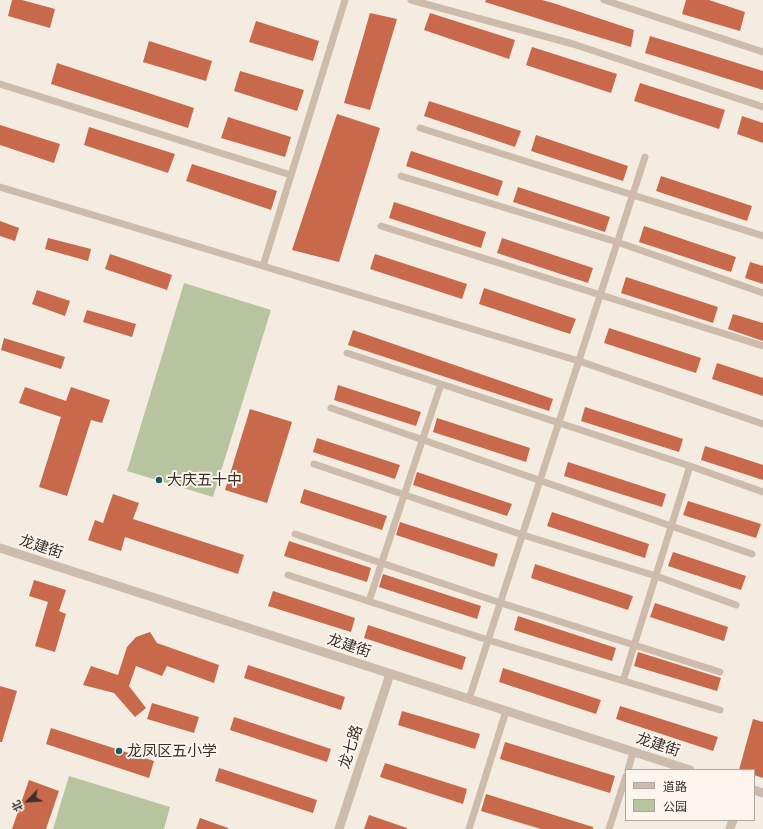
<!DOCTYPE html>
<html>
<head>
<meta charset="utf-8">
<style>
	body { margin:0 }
	#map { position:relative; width:763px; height:829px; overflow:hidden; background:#f4ebe1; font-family:Mulish,"Noto Sans SC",sans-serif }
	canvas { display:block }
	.legend { position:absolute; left:625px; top:769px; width:130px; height:52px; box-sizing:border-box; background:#fbf5ee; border:1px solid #aea6a0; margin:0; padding:5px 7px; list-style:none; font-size:12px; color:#3b302b }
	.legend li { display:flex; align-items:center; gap:8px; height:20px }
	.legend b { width:20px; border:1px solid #aea6a0 }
	.north { position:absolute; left:8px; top:781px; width:40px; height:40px; -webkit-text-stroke:3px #fbf5ee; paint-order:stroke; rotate:245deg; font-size:11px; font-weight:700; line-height:16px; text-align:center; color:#3b302b }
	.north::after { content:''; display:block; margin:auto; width:14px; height:18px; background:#3b302b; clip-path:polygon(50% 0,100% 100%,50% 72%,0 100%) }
</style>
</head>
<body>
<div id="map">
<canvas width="763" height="829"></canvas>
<ul class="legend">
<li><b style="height:5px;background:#cdbbac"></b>道路</li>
<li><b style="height:11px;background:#b8c4a0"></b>公园</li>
</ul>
<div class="north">北</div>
</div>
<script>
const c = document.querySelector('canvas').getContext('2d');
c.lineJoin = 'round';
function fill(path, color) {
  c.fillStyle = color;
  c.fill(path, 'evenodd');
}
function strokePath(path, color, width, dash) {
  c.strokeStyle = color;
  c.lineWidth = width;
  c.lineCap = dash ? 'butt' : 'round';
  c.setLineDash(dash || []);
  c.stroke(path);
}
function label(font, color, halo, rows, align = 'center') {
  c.font = font + ' Mulish,"Noto Sans SC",sans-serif';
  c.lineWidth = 4;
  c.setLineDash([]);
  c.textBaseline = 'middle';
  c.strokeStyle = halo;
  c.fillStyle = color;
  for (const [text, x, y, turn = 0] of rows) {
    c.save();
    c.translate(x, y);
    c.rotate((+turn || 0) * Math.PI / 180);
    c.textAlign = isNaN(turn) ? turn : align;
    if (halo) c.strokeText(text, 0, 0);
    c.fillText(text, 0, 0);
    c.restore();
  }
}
fill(new Path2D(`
	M184,283L271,310L213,497L127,471Z
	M69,776L170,807L164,829H53Z`), '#b8c4a0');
fill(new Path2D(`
	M12,0H22L55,9L50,28L8,16Z
	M486,0H542L553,3L634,30L631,47L552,23L485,2Z
	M686,0H709L745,12L740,31L682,14Z
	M370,13L397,19L370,110L344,103Z
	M430,13L515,40L509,59L424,30Z
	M256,21L319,41L313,61L249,42Z
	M650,36L763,71V90L645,53Z
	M149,41L212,61L206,81L143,62Z
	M532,47L617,74L611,93L526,65Z
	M57,63L194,108L188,128L51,84Z
	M240,71L304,90L297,111L234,91Z
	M640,83L725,110L719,129L634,101Z
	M429,101L521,131L515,147L424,116Z
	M337,114L380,128L339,262L292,250Z
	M742,116L763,123V143L737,134Z
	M228,117L291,137L285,157L221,138Z
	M0,125L60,144L54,163L0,145Z
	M89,127L175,154L168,173L84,145Z
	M536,135L628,166L623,181L531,151Z
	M411,151L503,181L498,196L406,166Z
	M192,164L277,191L271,210L186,181Z
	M661,176L752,206L747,221L656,191Z
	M518,187L610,217L605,232L513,202Z
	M394,202L486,232L481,248L389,218Z
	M0,221L19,228L15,241L0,236Z
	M644,226L736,257L731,272L639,242Z
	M48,238L91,249L88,261L45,249Z
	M502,238L593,268L588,283L497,253Z
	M110,254L172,275L167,290L105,269Z
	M375,254L467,284L462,299L370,269Z
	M750,262L763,266V284L745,278Z
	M626,277L718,307L713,323L621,293Z
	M484,288L576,319L570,334L479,304Z
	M37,290L70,301L65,316L32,304Z
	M87,310L136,324L132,337L83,322Z
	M733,314L763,323V341L728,329Z
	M609,328L701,358L696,373L604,343Z
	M353,330L553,399L549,411L348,345Z
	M4,338L65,357L61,369L1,350Z
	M717,363L763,378V396L712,379Z
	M338,385L421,412L416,426L334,400Z
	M25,387L66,401L71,387L110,400L102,423L91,420L67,496L39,487L61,417L19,403Z
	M585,407L683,439L679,452L581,421Z
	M250,409L292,422L267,503L225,490Z
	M437,418L530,448L526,462L433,432Z
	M317,438L400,465L395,479L313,452Z
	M705,446L763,465V480L701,460Z
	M568,462L666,494L662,507L564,476Z
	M417,472L512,504L507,516L413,485Z
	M304,489L387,516L382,530L300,503Z
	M113,494L139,503L133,519L244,555L238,574L125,537L121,551L88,540L95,520L103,523Z
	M688,501L761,524L756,538L683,515Z
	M552,512L649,544L645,558L547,526Z
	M400,522L498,554L494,567L396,535Z
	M289,541L371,568L367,582L284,556Z
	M673,552L746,576L741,590L668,566Z
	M535,564L633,596L628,610L531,578Z
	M383,574L481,606L477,619L379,587Z
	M34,580L66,590L59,611L66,614L55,652L35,646L48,602L29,596Z
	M273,591L355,618L351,632L268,606Z
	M655,603L728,627L724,641L650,617Z
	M518,616L616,648L612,661L514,630Z
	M368,625L466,657L462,670L364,638Z
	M150,632L157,643L219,665L214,683L167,666L162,676L136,666L129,686L146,708L135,717L114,693L83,685L91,666L118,675L127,647L136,637Z
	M638,652L721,678L717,691L634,666Z
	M248,665L345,697L341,710L244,678Z
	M503,668L601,700L596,714L499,682Z
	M0,686L17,691L2,742H0Z
	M152,703L199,717L194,733L147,719Z
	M620,706L718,737L713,751L616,719Z
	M402,711L480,734L475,749L398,725Z
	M234,717L331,749L327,762L230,730Z
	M753,719L763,722V778L754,775V770H739Z
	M51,728L154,761L149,778L46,744Z
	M505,742L615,776L610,793L500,759Z
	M385,763L467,789L463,804L380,777Z
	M219,768L317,800L313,813L215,781Z
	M29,780L59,791L46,829H12Z
	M486,794L593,827V829H541L481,811Z
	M369,815L407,828V829H364Z
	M200,818L228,828V829H196Z`), '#c8694b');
strokePath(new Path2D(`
	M411,0L573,44L763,107
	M604,0L763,52
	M0,84L291,175
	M420,128L763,236
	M401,176L617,242L763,293
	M0,187L579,361L763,424
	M381,226L763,346
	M263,266L345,0
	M347,353L690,466L763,492
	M331,408L752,554
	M314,464L523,535L656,576L736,605
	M295,534L501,603L720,672
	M288,575L488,640L720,710
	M369,601L441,384
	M623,681L690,466
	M469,699L645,157
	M628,770L633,752
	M469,829L506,711
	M609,829L626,776`), '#cdbbac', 7);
strokePath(new Path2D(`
	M0,548L690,770
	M754,790L763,793
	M339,829L390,674
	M730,829L733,820`), '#cdbbac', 9);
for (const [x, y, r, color] of [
	[159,480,4,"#1f5a5e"],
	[119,751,4,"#1f5a5e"]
]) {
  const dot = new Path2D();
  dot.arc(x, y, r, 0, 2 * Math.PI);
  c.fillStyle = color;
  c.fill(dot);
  strokePath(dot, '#fbf5ee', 1.5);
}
label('15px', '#3b302b', '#fbf5ee', [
	["大庆五十中",167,480],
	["龙凤区五小学",127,751]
], 'left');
label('15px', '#3b302b', '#fbf5ee', [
	["龙建街",41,547,18],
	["龙建街",349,646,18],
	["龙建街",658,745,18],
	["龙七路",351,747,-72]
]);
</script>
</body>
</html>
